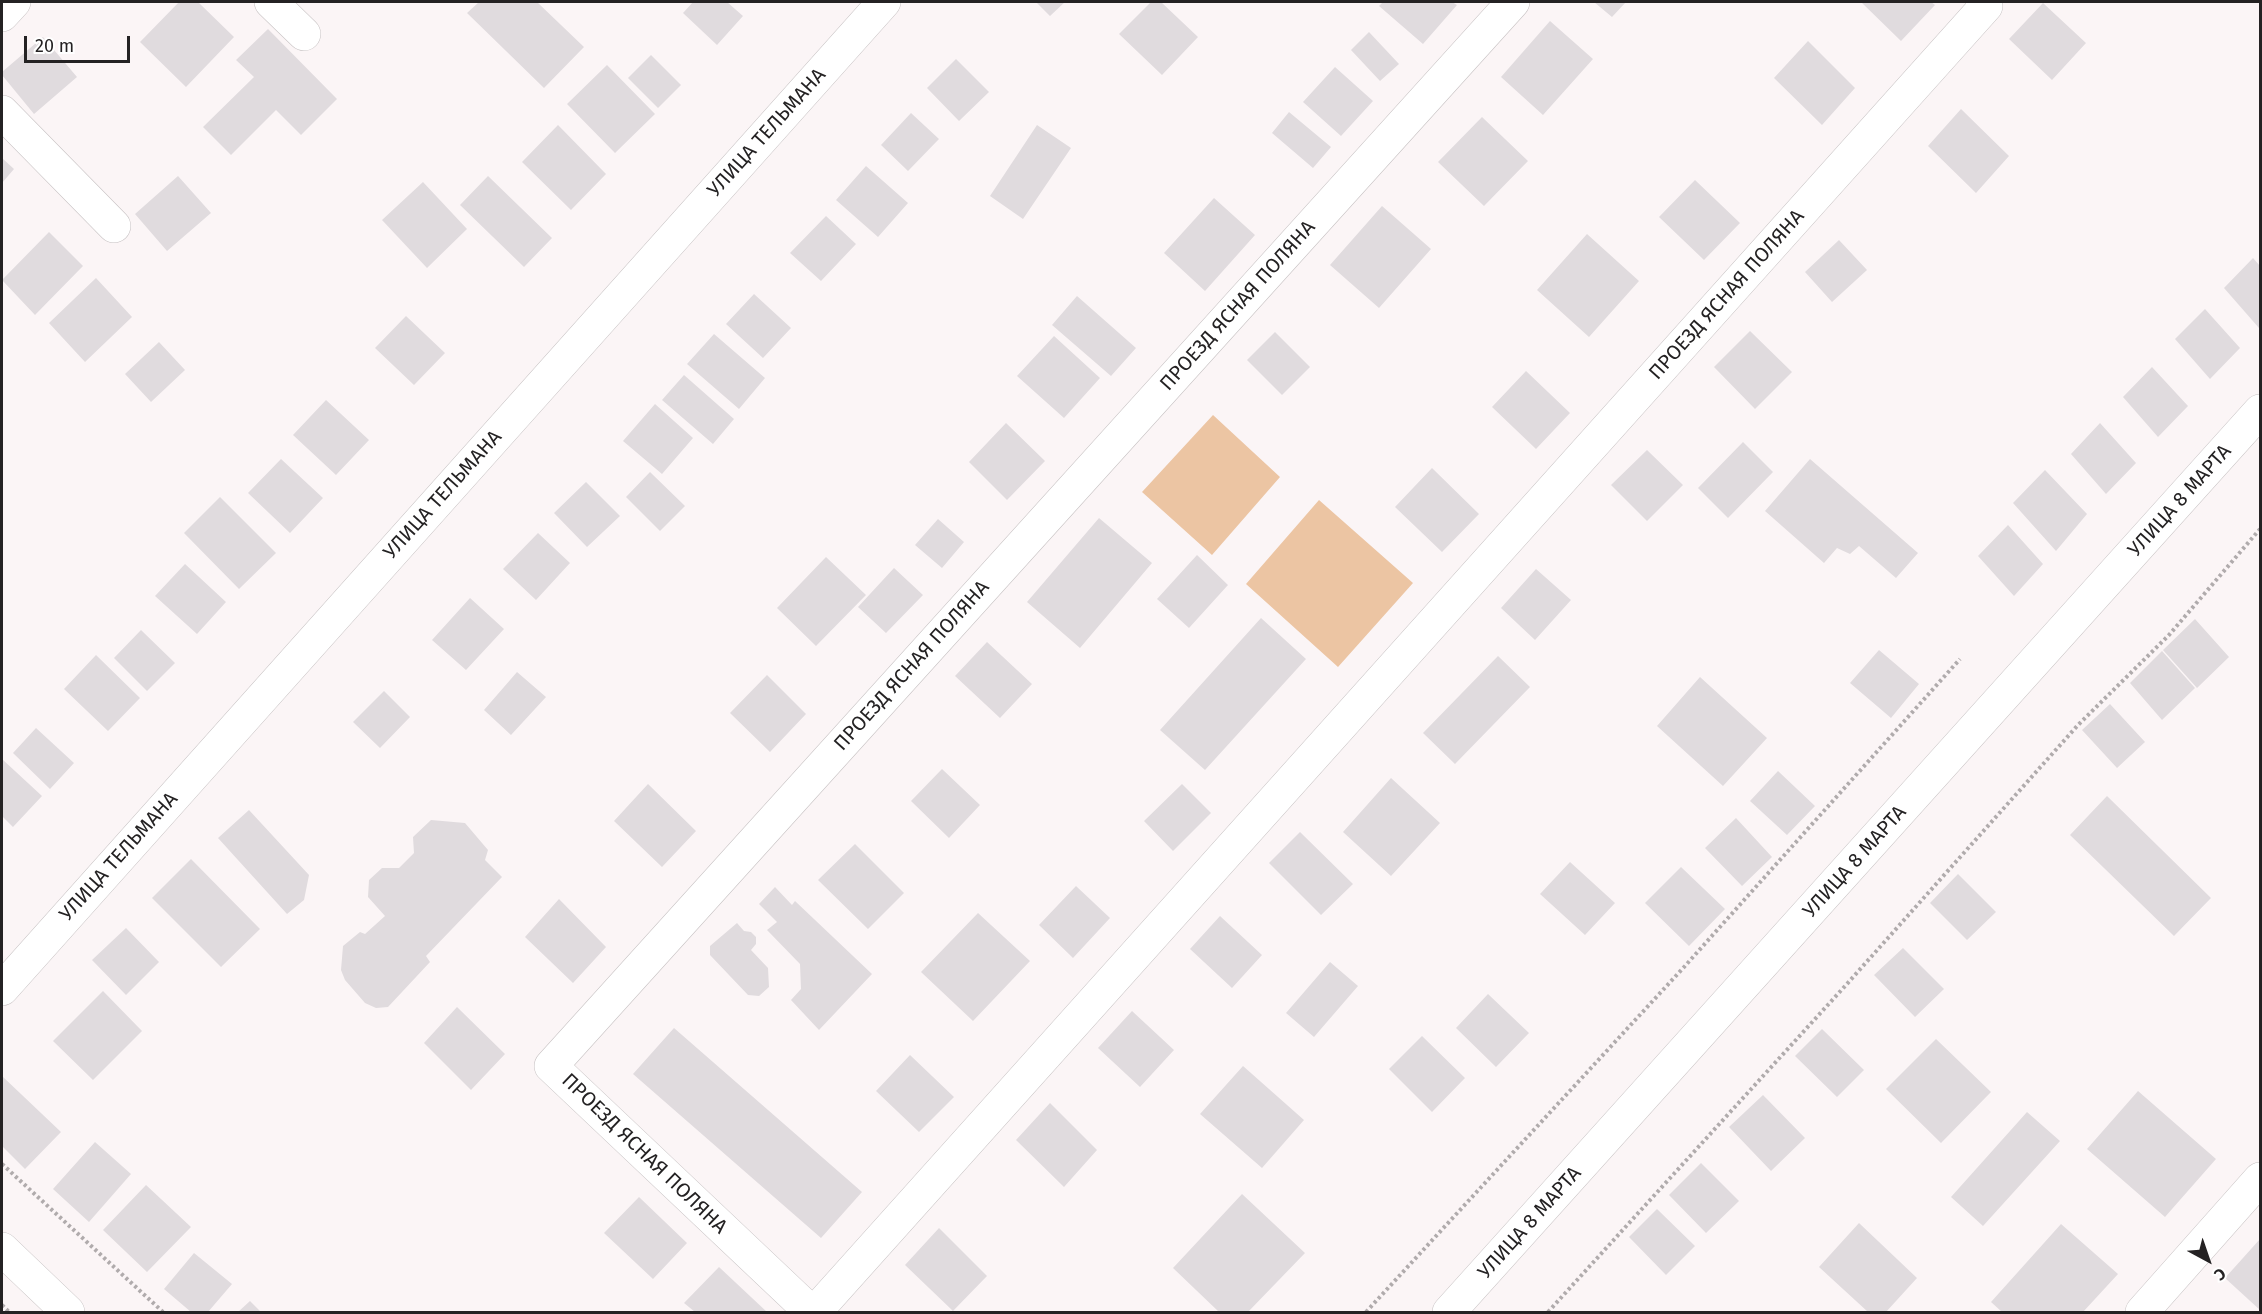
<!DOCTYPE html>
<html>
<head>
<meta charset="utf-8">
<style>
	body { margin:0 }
	#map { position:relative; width:2262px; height:1314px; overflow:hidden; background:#fbf5f6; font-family:"Fira Sans",sans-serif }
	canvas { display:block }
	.frame { position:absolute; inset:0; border:3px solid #242223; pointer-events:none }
	.north { position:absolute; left:2178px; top:1230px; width:60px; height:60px; -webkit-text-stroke:4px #fff; paint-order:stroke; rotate:140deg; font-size:16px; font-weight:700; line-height:24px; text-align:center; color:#242223 }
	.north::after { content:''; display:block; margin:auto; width:21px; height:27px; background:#242223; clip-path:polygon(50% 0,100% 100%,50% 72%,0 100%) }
	.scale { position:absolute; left:24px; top:36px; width:106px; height:27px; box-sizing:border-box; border:3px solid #242223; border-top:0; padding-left:8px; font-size:18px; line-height:21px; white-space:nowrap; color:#242223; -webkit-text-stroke:4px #fff; paint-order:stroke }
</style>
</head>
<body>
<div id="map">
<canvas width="2262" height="1314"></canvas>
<div class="frame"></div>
<div class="north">С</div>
<div class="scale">20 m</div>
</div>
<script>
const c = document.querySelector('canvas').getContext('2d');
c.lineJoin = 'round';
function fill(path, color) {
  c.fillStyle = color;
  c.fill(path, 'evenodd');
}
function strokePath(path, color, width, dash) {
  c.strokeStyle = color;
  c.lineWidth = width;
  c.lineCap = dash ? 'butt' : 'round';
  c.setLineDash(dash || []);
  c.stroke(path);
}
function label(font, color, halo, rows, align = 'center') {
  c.font = font + ' "Fira Sans",sans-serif';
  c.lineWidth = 4.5;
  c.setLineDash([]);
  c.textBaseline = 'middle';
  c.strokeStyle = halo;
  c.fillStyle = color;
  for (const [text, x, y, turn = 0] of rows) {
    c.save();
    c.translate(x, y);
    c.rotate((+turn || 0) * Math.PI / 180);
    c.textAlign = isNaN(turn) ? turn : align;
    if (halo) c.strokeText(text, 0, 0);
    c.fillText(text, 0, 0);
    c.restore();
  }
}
fill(new Path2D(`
	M1213,415L1280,477L1212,555L1142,492Z
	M1319,500L1413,583L1338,667L1246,584Z`), '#ecc5a3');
fill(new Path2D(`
	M179,2H198L234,37L186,87L140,42Z
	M479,2H537L584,47L544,88L467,13Z
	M693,2H727L743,16L717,45L683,13Z
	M1036,2H1065L1050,16Z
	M1151,2H1161L1198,37L1162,75L1119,34Z
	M1383,2H1452L1457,5L1423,44L1379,6Z
	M1594,2H1626L1612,17Z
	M1861,2H1931L1935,5L1901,41Z
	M2043,3L2086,43L2052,80L2009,39Z
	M1550,21L1593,59L1543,115L1501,77Z
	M268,29L337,99L301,135L276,110L231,155L203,127L254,77L236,60Z
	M1369,32L1399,64L1380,81L1351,50Z
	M43,37L77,77L34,114L2,75V72Z
	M1808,41L1855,88L1822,125L1774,78Z
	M651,55L681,85L658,108L628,78Z
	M956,59L989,92L959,121L927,88Z
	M607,65L655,114L615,153L567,104Z
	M1335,67L1373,101L1341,136L1303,102Z
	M1961,109L2009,156L1976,193L1928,146Z
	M1289,112L1331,147L1313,168L1272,133Z
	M911,113L939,139L908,171L881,145Z
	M1482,117L1528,161L1484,206L1438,162Z
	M558,125L606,174L571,210L522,162Z
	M1037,125L1071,148L1023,219L990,196Z
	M2,158L14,169L2,183Z
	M866,166L908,203L878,237L836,200Z
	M178,176L211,213L167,251L135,214Z
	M488,176L552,238L524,267L460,205Z
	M1695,180L1740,223L1704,260L1659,217Z
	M423,182L467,229L427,268L382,220Z
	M1214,198L1255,235L1205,291L1164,253Z
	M1382,206L1431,249L1379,308L1330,265Z
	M826,216L856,244L821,281L790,253Z
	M49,232L83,266L35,315L2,280Z
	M1587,234L1639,281L1589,337L1537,290Z
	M1839,240L1867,270L1832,302L1805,272Z
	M2253,258L2260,266L2259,328L2224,288Z
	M96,278L132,317L85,362L49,323Z
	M754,294L791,328L763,358L726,324Z
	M1077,296L1136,348L1111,376L1052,325Z
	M2205,309L2240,348L2210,379L2175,339Z
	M406,316L445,353L414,385L375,348Z
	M1750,331L1792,372L1755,409L1714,367Z
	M1275,332L1310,367L1282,395L1247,360Z
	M714,334L765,378L739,409L687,364Z
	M1054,336L1100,378L1064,418L1017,376Z
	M159,342L185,370L151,402L125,374Z
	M2152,367L2188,406L2158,437L2123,397Z
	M1526,371L1570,413L1536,449L1492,407Z
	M684,375L734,419L713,444L662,400Z
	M326,400L369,440L336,475L293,435Z
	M655,404L693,438L662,474L623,441Z
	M1006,423L1045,461L1007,500L969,462Z
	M2100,423L2136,463L2106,494L2071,454Z
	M1743,442L1773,472L1728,518L1698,488Z
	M1647,450L1683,485L1647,521L1611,485Z
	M281,459L323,498L290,533L248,493Z
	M1810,459L1918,553L1896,578L1859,546L1850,554L1837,548L1824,563L1765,511Z
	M1432,468L1479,514L1442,552L1395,507Z
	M2045,470L2087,514L2056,551L2013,503Z
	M650,472L685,506L660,531L626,497Z
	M586,482L620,516L587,547L554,513Z
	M220,497L276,553L239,589L184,533Z
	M1099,518L1152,563L1080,648L1027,602Z
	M938,519L964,542L942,568L915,545Z
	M2008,525L2043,564L2014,596L1978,556Z
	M538,533L570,563L536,600L503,569Z
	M1197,555L1228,585L1189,628L1157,599Z
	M826,557L866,595L816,646L777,608Z
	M185,564L226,602L197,634L155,596Z
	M894,568L923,595L886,633L858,607Z
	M1536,569L1571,600L1535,640L1501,608Z
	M470,598L504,629L466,670L432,640Z
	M1261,618L1306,659L1205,770L1160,730Z
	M2195,619L2229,657L2197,688L2163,650Z
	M141,630L175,663L147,691L114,658Z
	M987,642L1032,684L1000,718L955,676Z
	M1879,650L1919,684L1891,718L1850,683Z
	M2162,651L2195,688L2162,720L2130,683Z
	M96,655L140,698L108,731L64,689Z
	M1498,656L1530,687L1455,764L1423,733Z
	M517,672L546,697L511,735L484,710Z
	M767,675L806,714L770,752L730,713Z
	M1700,677L1767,738L1723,786L1657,726Z
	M384,691L410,717L380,748L353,722Z
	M2110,704L2145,742L2117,768L2082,730Z
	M36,728L74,763L50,789L13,753Z
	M2,759L42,796L13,827L2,816Z
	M942,769L980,805L949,838L911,801Z
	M1778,771L1815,806L1787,835L1750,801Z
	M1391,778L1440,823L1391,876L1343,832Z
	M648,784L696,831L662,867L614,821Z
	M1182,784L1211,813L1173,851L1144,821Z
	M2107,796L2211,898L2174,936L2070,835Z
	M249,810L309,875L304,900L287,914L218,838Z
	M1736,818L1772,857L1742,886L1705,848Z
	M431,820L465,823L488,850L485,860L502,877L426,956L430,962L388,1007L376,1008L365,1003L345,980L341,970L343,946L360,932L365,934L385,916L368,897L369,880L382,868H399L414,853L413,837Z
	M1300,832L1353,884L1321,915L1269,863Z
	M855,844L904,893L868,929L818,880Z
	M191,859L260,929L221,967L152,898Z
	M1570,862L1615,903L1585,935L1540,894Z
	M1681,867L1725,909L1689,946L1645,903Z
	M1958,874L1996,912L1967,940L1930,903Z
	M1076,886L1110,918L1073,958L1039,925Z
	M775,887L792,905L795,901L872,974L819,1030L791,1000L801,989L800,964L767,930L777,922L759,904Z
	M559,899L606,947L573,983L525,937Z
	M978,913L1030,961L973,1021L921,972Z
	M1220,916L1262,955L1232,988L1190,949Z
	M737,923L744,931L751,932L756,937V944L751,950L768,968L769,987L759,996L748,995L710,955V946Z
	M126,928L159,962L126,995L92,960Z
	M1903,948L1944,989L1915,1017L1874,975Z
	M1330,962L1358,986L1314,1037L1286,1013Z
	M103,991L142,1031L93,1080L53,1041Z
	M1488,994L1529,1033L1496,1067L1456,1028Z
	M457,1007L505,1054L471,1090L424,1043Z
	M1132,1011L1174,1050L1140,1087L1098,1048Z
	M674,1028L862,1192L821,1238L633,1074Z
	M1822,1029L1864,1070L1837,1097L1795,1056Z
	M1422,1036L1465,1078L1432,1112L1389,1069Z
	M1936,1039L1991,1092L1941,1143L1886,1089Z
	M910,1055L954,1097L919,1132L876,1091Z
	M1243,1066L1304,1120L1262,1168L1200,1114Z
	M2,1076L61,1132L25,1169L2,1146Z
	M2138,1091L2216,1159L2165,1217L2087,1149Z
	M1763,1095L1805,1138L1771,1171L1729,1127Z
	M1050,1103L1097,1150L1064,1187L1016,1140Z
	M2027,1112L2060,1141L1983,1226L1951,1197Z
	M95,1142L131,1174L89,1222L53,1189Z
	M1701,1163L1739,1201L1706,1233L1669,1195Z
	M146,1185L191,1227L147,1272L103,1230Z
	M1242,1194L1305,1253L1248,1312H1219L1173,1268Z
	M639,1197L687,1243L653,1279L604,1233Z
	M1657,1209L1695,1246L1666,1275L1629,1237Z
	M1859,1223L1917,1278L1886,1312H1868L1819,1267Z
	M2061,1224L2118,1274L2083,1312H2002L1991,1302Z
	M939,1228L987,1276L953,1311L905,1265Z
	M2260,1239V1310L2225,1278Z
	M194,1253L232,1284L208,1312H191L164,1289Z
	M719,1267L767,1312H695L684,1303Z
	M250,1301L261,1312H238Z`), '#e0dbde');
const minor = new Path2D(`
	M271,2L304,34
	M2,15L14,2
	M2,112L114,226
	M2,989L884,2
	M2,1249L68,1312
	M811,1312L551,1066L1513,2
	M815,1312L1986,6L1982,2
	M1449,1312L2260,411
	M2142,1312L2260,1179`);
strokePath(minor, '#c6c1c2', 34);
strokePath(new Path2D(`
	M2,1164L163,1312
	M2,1305L9,1312
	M1366,1312L1685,966L1960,659
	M1548,1312L1846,985L2078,725L2169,635L2260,529`), '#b0abac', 4, [3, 3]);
strokePath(minor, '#fff', 33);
label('20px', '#242223', '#fff', [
	["УЛИЦА ТЕЛЬМАНА",767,133,-48],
	["ПРОЕЗД ЯСНАЯ ПОЛЯНА",1727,295,-48],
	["ПРОЕЗД ЯСНАЯ ПОЛЯНА",1238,306,-48],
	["УЛИЦА ТЕЛЬМАНА",443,495,-48],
	["УЛИЦА 8 МАРТА",2180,501,-48],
	["ПРОЕЗД ЯСНАЯ ПОЛЯНА",912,666,-48],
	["УЛИЦА ТЕЛЬМАНА",119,857,-48],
	["УЛИЦА 8 МАРТА",1855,862,-48],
	["ПРОЕЗД ЯСНАЯ ПОЛЯНА",644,1154,44],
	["УЛИЦА 8 МАРТА",1530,1223,-48]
]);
</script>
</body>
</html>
